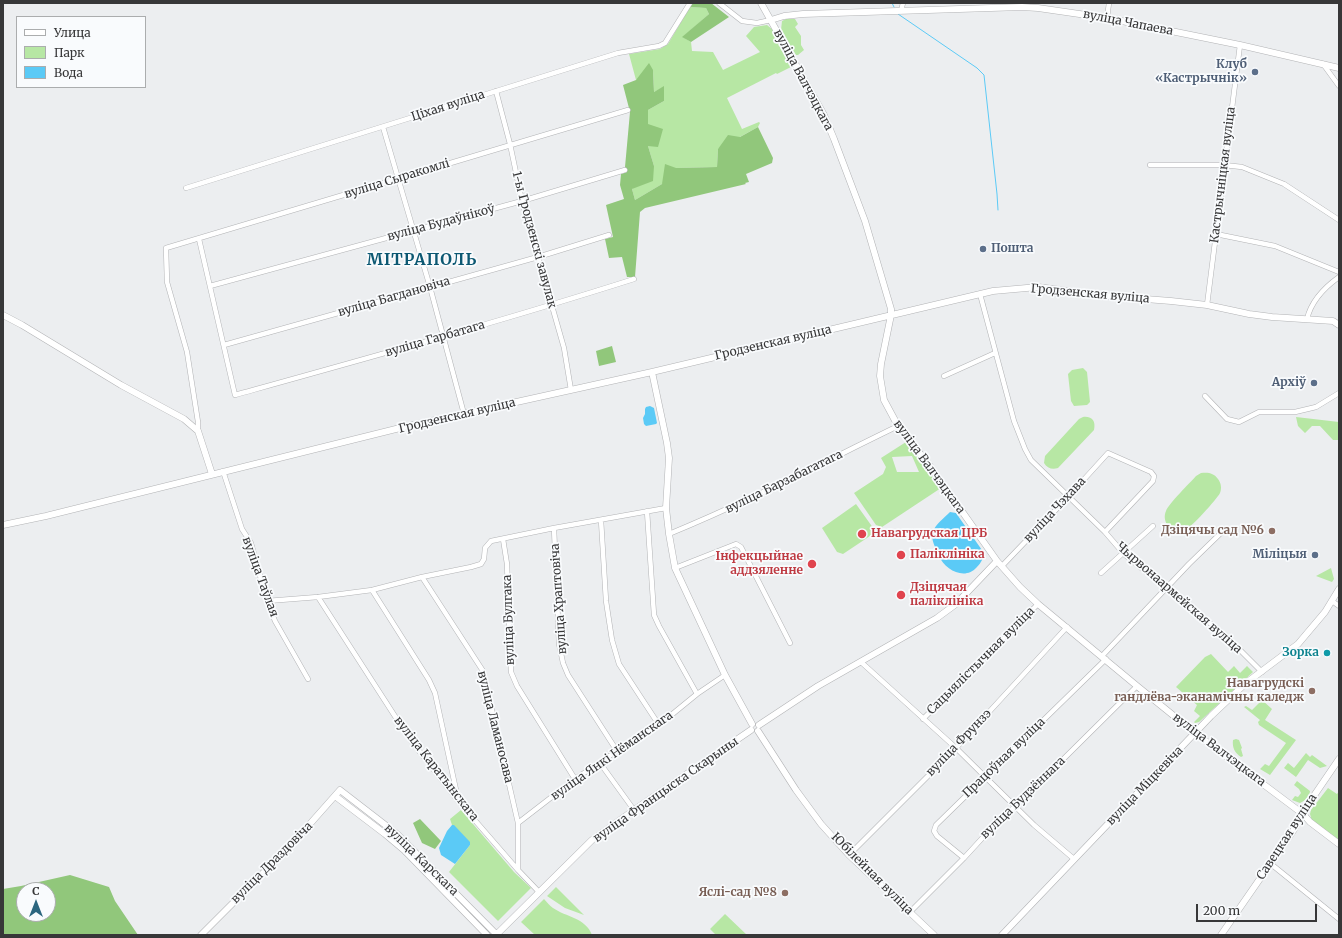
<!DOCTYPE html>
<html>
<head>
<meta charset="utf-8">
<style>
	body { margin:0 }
	#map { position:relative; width:1342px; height:938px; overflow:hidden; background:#eceef0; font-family:Merriweather,serif }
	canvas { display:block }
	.frame { position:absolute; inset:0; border:4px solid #373738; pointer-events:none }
	.legend { position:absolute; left:16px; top:16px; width:130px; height:72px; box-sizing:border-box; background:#f9fbfd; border:1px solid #abadae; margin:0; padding:5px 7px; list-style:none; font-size:12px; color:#373738 }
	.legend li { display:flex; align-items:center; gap:8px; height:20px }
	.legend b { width:20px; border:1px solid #abadae }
	.north { position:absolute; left:16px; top:882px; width:40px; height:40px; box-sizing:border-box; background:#f9fbfd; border:1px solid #abadae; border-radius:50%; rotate:0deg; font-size:11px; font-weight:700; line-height:16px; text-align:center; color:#373738 }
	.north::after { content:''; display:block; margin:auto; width:14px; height:18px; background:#2c667f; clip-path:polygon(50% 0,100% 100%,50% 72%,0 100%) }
	.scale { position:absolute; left:1196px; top:904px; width:121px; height:18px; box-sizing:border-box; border:2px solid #373738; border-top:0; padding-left:5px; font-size:12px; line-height:14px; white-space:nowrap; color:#373738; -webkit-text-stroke:3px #f9fbfd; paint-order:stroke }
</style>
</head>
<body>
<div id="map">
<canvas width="1342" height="938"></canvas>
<div class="frame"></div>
<ul class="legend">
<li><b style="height:5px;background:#fff"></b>Улица</li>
<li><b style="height:11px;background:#b7e7a4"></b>Парк</li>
<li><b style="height:11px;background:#5bcaf6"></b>Вода</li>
</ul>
<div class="north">С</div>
<div class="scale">200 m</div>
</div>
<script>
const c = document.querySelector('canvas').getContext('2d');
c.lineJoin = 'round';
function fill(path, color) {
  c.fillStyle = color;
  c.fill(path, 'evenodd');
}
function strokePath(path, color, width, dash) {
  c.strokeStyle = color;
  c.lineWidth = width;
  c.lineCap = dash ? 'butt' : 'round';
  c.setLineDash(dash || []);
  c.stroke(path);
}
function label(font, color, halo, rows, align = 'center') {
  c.font = font + ' Merriweather,serif';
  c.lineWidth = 3.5;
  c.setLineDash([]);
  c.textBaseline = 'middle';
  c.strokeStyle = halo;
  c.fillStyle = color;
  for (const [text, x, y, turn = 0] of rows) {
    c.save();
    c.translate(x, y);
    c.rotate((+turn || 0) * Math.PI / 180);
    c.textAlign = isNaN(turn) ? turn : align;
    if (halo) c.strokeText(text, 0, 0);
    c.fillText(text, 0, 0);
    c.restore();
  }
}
fill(new Path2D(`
	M690,7L706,8L709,14L683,37L691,42L692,51L713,52L723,70L760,52L746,36L754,27L767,25L773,30L791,62V67L777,74L776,73L727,98L742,129L759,122L760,123L758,127L718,149L717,167L676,168L662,184L635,200L632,189L654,166L648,146V110L664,101V87L654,92L653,70L636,80L629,54L660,49L668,44Z
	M786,19H795L798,24L795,27L801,36V45L804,50L798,55H796L781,30L782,21Z
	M1083,368L1087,372L1090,402L1087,405L1074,406L1071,401L1068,374L1072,370Z
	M1083,417C1092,416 1096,421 1094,430L1058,468C1052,470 1047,468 1044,463L1045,456L1079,419Z
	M1296,417L1339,422V440H1333L1320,426H1312L1305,433L1298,426Z
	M906,442L941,488L882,527L876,525L854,493L883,474L886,467L881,458ZM912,456L919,472H897L892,457Z
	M1201,473C1208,472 1214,473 1218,479C1221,483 1222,488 1220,493C1217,499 1190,529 1184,531C1172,535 1161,522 1166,511C1169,503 1190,483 1196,476Z
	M856,504L876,532L843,554L837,552L822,528Z
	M1331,568L1334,579L1332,582L1316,576Z
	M1211,654L1228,672L1234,666L1240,673L1247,666L1253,672L1199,722L1195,723L1194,722L1200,716L1194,711L1197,705L1176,687L1205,657Z
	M1262,700L1272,709L1265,720L1296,740L1270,775L1260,769L1265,764L1269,766L1286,743L1259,725L1258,722L1260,720L1244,707L1246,706L1252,710Z
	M1236,739L1239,740L1242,748L1241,749L1243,756L1241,757C1235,753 1232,748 1233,740Z
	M1306,753L1310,757L1312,755L1327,766L1320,768L1308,760L1296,777L1284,768L1288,763L1294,768Z
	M1297,781L1310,791C1310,796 1305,801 1300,803L1292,800L1295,796L1298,797L1301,793L1299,789L1294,785Z
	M1328,788L1337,794L1339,791V840L1312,821L1310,814L1311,810Z
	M461,810L514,872L531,888L498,921L449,872L470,845L469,842L454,826L452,825L450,819Z
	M556,887L584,915L565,908L547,896Z
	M544,899C547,902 550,906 553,908C566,917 586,918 592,935H535L521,922Z
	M725,914L747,935H716L710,929Z`), '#b7e7a4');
fill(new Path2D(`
	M692,3H711L729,17L691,42L682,37L709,14L706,8L690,7Z
	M649,63L653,70L654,92L664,86V101L648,110V124L663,129L658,147L648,146L654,166L653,181L632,189L635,200L662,184L665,164L676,168L717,167L718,149L728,135L740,137L758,127L773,158L772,163L746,174L749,182L745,183L746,184L645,208L640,212L635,277H627L622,257L609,258L605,239L613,237L606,205L624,199L620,185L621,174L627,172L625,167L630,112L623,85L636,80Z
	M612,346L616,362L599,366L596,351Z
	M420,819L441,841L435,849L422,843L413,823Z
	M70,875L109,887L115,901L138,935H3V889L21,886ZM24,890H48V914H24Z`), '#91c77b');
fill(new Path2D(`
	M650,406L654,408L657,423L656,424L646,426L644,424L643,418L645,414V409L646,407Z
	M950,512L956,513L984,553C983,559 981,563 977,567C965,581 945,570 939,556L941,552L937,551C926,530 936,526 950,512Z
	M452,825H454L470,842V845L455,864L441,855L439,848L447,831Z`), '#5bcaf6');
strokePath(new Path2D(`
	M692,3H697
	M892,3L894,7
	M898,14L977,68L984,75L997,194L998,210`), '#5bcaf6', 1);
const street = new Path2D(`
	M719,3L742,21L757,23L771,20
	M901,11L903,3
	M1107,18L1109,3
	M1323,64L1339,86
	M496,91L510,144L522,201L564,348L571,390
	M383,127L430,287L464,414
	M1150,165H1224L1242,167L1284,184L1339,220
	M186,188L618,53L659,46L665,43L690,3
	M1216,234L1275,246L1339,272
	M199,239L235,395C368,358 502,321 634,279
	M210,286L522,201L625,170
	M980,294L1014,421L1025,449L1031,460L1105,532L1124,554L1226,636L1262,672
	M1207,305L1240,45
	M1307,319C1311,302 1325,287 1339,277
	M224,345L538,257L609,235
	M944,376L995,353
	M1205,396L1227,419L1239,422L1259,412H1295L1316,407L1339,393
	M198,431V422L187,352L167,282L166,248L628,110
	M223,471L242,529L251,543L267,601L275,621L308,679
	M647,511L654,615L659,626L697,694
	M601,520L606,601L612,640L619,664L659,725
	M554,528L559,644L563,663L568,675L617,751
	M669,534C747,502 822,463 898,426
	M503,539L507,564L511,672L517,686L575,779
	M1002,566L1068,497L1108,453L1151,472L1154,476L1153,481L1105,532
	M675,568L736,544L741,547L790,643
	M1101,573L1153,526
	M422,577L483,671L518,823V870
	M372,590L429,680L435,693L458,799
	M318,597L409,738L459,802L518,870L539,892
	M267,601L318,597L372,590L422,577L471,567L481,564L484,559L485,548L491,541L554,528L666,508
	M1332,601L1339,606
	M1102,656L1189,564L1225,529
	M861,662L956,748L1034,825L1074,859
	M923,719L1038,604
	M600,763L634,810
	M518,823L575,779L617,751L659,725L697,694L725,675
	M849,855L956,748L1067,627
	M964,858L937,836L934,831L936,825L1106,659
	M1271,864L1339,919
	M910,912L964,858L998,821L1016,806L1137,686`);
const secondary = new Path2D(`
	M761,3L824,115L834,139L865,221L891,309V315L881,364L880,376L884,400L898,426L930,466L997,561L1020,587L1038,604L1137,686L1195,733L1303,814L1310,822L1339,844
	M771,20L784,16L803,14L1022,7L1038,8L1107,18L1240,45L1339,68
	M3,315L22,325L121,385L184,419L198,431L212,474
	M652,372L667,443L669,458L666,508L669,534L675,568L725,675L752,724
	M3,525L46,516L408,426L652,372L993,291L1038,287L1107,296L1171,301L1207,305L1249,314L1272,317L1333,321L1339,325
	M759,725L818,686L937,618L956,604L997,561
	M758,731L796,790L821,824L849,855L934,935
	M335,796L385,834L404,850L487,935
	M201,935L293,843L340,790L397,834L497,935
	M496,935L592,840L634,810L751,730
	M1002,935L1211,716L1246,683L1298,644L1325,612L1339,589
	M1221,935L1293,831L1309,803L1339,759`);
strokePath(street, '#b2b3b5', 5.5);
strokePath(secondary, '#b2b3b5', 7);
strokePath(street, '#fff', 4.5);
strokePath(secondary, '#fff', 6);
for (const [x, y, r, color] of [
	[1255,72,4,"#5c6f8a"],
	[983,249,4,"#5c6f8a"],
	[1314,383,4,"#5c6f8a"],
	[1272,531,4,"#8d6e63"],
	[862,534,5,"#e0444e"],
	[901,555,5,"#e0444e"],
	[1315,555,4,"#5c6f8a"],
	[812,564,5,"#e0444e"],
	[901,595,5,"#e0444e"],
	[1327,653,4,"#0f9aa8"],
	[1312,691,4,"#8d6e63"],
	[785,893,4,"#8d6e63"]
]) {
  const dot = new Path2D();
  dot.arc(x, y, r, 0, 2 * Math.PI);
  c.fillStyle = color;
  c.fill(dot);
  strokePath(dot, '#f9fbfd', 1.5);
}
label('12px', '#373738', '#f9fbfd', [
	["вуліца Чапаева",1128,23,11],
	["вуліца Валчэцкага",803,80,62],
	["Ціхая вуліца",448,106,-18],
	["Кастрычніцкая вуліца",1223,175,-83],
	["вуліца Сыракомлі",397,179,-17],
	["вуліца Будаўнікоў",441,223,-15],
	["1-ы Гродзенскі завулак",534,240,75],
	["Гродзенская вуліца",1090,294,5],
	["вуліца Багдановіча",394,297,-16],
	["вуліца Гарбатага",435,339,-16],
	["Гродзенская вуліца",773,343,-13],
	["Гродзенская вуліца",457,416,-13],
	["вуліца Валчэцкага",929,467,54],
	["вуліца Барзабагатага",784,482,-26],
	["вуліца Чэхава",1055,510,-47],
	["вуліца Таўлая",260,577,70],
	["Чырвонаармейская вуліца",1179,598,41],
	["вуліца Храптовіча",559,599,-94],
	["вуліца Булгака",509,620,-92],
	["Сацыялістычная вуліца",981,661,-45],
	["вуліца Ламаносава",495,727,76],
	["вуліца Фрунзэ",959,743,-46],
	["вуліца Валчэцкага",1219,750,37],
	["вуліца Янкі Нёманскага",612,756,-35],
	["Працоўная вуліца",1004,758,-44],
	["вуліца Каратынскага",436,769,52],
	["вуліца Міцкевіча",1145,786,-46],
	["вуліца Францыска Скарыны",666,790,-35],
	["вуліца Будзённага",1023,798,-44],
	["Савецкая вуліца",1287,837,-57],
	["вуліца Карскага",421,860,44],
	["вуліца Драздовіча",272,863,-45],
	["Юбілейная вуліца",872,874,45]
]);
label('bold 12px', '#4e5e75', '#f9fbfd', [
	["Клуб",1247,65],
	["«Кастрычнік»",1247,79],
	["Пошта",991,249,"left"],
	["Архіў",1306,383],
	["Міліцыя",1307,555]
], 'right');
label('bold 12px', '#785e54', '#f9fbfd', [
	["Дзіцячы сад №6",1264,531],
	["Навагрудскі",1304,684],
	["гандлёва-эканамічны каледж",1304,698],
	["Яслі-сад №8",777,893]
], 'right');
label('bold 12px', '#be3a42', '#f9fbfd', [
	["Навагрудская ЦРБ",871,534],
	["Паліклініка",910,555],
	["Інфекцыйнае",803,557,"right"],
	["аддзяленне",803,571,"right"],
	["Дзіцячая",910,588],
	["паліклініка",910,602]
], 'left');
label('bold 12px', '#0d838f', '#f9fbfd', [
	["Зорка",1319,653]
], 'right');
c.letterSpacing = '1px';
label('bold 16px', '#0c5872', '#f9fbfd', [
	["МІТРАПОЛЬ",422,260]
]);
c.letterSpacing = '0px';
</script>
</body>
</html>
